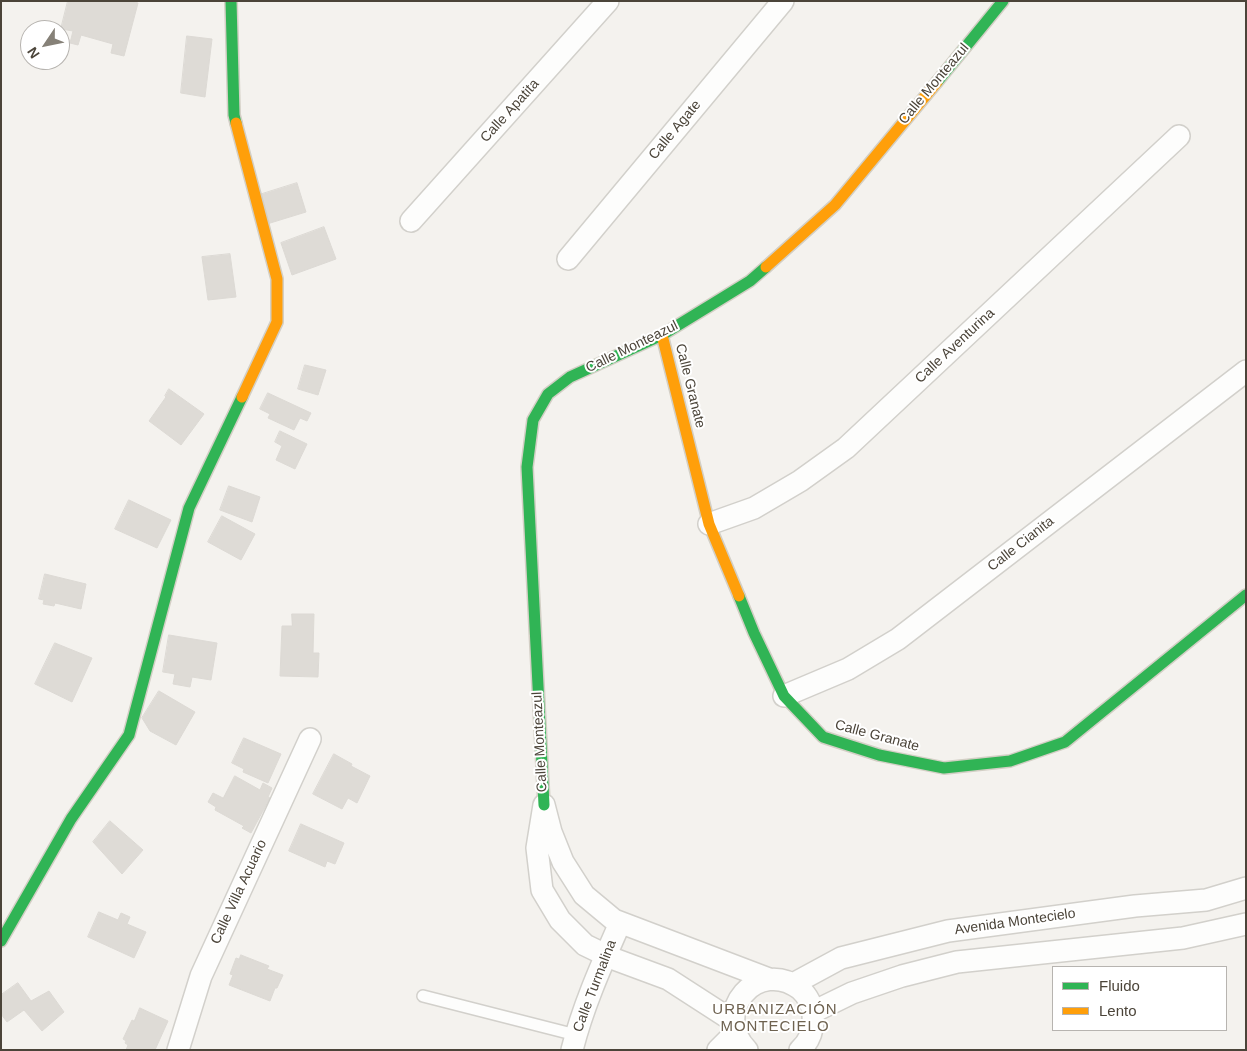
<!DOCTYPE html>
<html>
<head>
<meta charset="utf-8">
<style>
	body { margin:0 }
	#map { position:relative; width:1247px; height:1051px; overflow:hidden; background:#f4f2ee; font-family:Helvetica,sans-serif }
	canvas { display:block }
	.frame { position:absolute; inset:0; border:2px solid #4b4439; pointer-events:none }
	.legend { position:absolute; left:1052px; top:966px; width:175px; height:65px; box-sizing:border-box; background:#fff; border:1px solid #b7b4b0; margin:0; padding:6px 9px; list-style:none; font-size:15px; color:#4b4439 }
	.legend li { display:flex; align-items:center; gap:10px; height:25px }
	.legend b { width:25px; border:1px solid #b7b4b0 }
	.north { position:absolute; left:20px; top:20px; width:50px; height:50px; box-sizing:border-box; background:#fff; border:1px solid #b7b4b0; border-radius:50%; rotate:236deg; font-size:14px; font-weight:700; line-height:20px; text-align:center; color:#4b4439 }
	.north::after { content:''; display:block; margin:auto; width:18px; height:22px; background:#868178; clip-path:polygon(50% 0,100% 100%,50% 72%,0 100%) }
</style>
</head>
<body>
<div id="map">
<canvas width="1247" height="1051"></canvas>
<div class="frame"></div>
<ul class="legend">
<li><b style="height:6px;background:#30b455"></b>Fluido</li>
<li><b style="height:6px;background:#ff9f0a"></b>Lento</li>
</ul>
<div class="north">N</div>
</div>
<script>
const c = document.querySelector('canvas').getContext('2d');
c.lineJoin = 'round';
function fill(path, color) {
  c.fillStyle = color;
  c.fill(path, 'evenodd');
}
function strokePath(path, color, width, dash) {
  c.strokeStyle = color;
  c.lineWidth = width;
  c.lineCap = dash ? 'butt' : 'round';
  c.setLineDash(dash || []);
  c.stroke(path);
}
function label(font, color, halo, rows, align = 'center') {
  c.font = font + ' Helvetica,sans-serif';
  c.lineWidth = 4;
  c.setLineDash([]);
  c.textBaseline = 'middle';
  c.strokeStyle = halo;
  c.fillStyle = color;
  for (const [text, x, y, turn = 0] of rows) {
    c.save();
    c.translate(x, y);
    c.rotate((+turn || 0) * Math.PI / 180);
    c.textAlign = isNaN(turn) ? turn : align;
    if (halo) c.strokeText(text, 0, 0);
    c.fillText(text, 0, 0);
    c.restore();
  }
}
const building = new Path2D(`
	M68,1H131L138,3L124,56L111,53L113,44L81,35L78,45L70,43L73,31L61,29Z
	M187,36L212,39L205,97L181,93Z
	M297,183L306,212L267,224L259,195Z
	M324,227L336,259L292,275L281,243Z
	M230,254L236,297L208,300L202,257Z
	M305,365L326,370L318,395L298,389Z
	M169,389L204,414L181,445L149,421L166,397L165,396Z
	M268,393L311,413L307,421L300,418L294,430L268,418L270,414L260,409Z
	M280,431L307,444L295,469L276,460L282,446L275,442Z
	M229,486L260,497L252,522L220,510Z
	M129,500L171,520L157,548L115,529Z
	M222,516L255,534L241,560L208,542Z
	M45,574L86,584L81,609L55,603L54,606L43,604L44,600L39,599Z
	M292,614H314L313,653H319L318,677L280,676L282,626H292Z
	M169,635L217,643L211,680L192,677L190,687L173,684L175,674L163,672Z
	M55,643L92,658L72,702L35,684Z
	M159,691L195,712L176,745L150,731L142,718Z
	M244,738L281,754L268,783L243,772L244,769L232,763Z
	M334,754L352,764L351,766L370,776L357,803L348,798L342,809L313,794Z
	M235,776L260,790L263,783L272,788L268,797L270,798L251,833L242,828L244,826L215,810L216,807L208,802L213,793L223,798Z
	M110,821L143,850L122,874L93,842Z
	M301,824L344,843L335,864L327,861L325,867L289,851Z
	M99,912L118,920L121,913L130,917L127,924L146,932L134,958L88,937Z
	M241,955L269,966L267,969L283,975L277,988H275L270,1001L229,985L233,975L230,974L236,958L239,959Z
	M18,983L31,1001L49,991L64,1012L42,1031L24,1010L7,1022L1,1014V995Z
	M140,1008L168,1021L155,1050H126L128,1045L125,1043L126,1041L123,1039L132,1020L134,1021Z`);
fill(building, '#dedbd6');
strokePath(building, '#dcd9d4', 1);
const lane = new Path2D(`
	M423,996L576,1035`);
const street = new Path2D(`
	M411,221L608,1
	M568,259L783,1
	M709,524L754,508L800,481L846,448L1179,136
	M784,696L848,669L898,639L1246,371
	M793,984L841,958L948,931L1135,906L1206,900L1246,888
	M813,1012L852,993L902,976L957,962L1183,938L1246,924
	M733,1021L668,979L614,959L585,945L560,920L542,890L537,848L544,805L551,832L563,862L584,895L614,920L769,979
	M178,1050L201,976L310,739
	M572,1050C583,1006 602,964 620,923
	M718,1050L735,1033
	M747,1050C710,1012 758,957 800,989C807,995 813,1006 813,1015C814,1028 810,1041 800,1050`);
const fast = new Path2D(`
	M231,1L234,115L236,123
	M937,82L1003,1
	M739,596L754,633L784,696L823,737L879,755L944,768L1010,761L1065,742L1246,595
	M544,805L527,467L533,420L548,394L570,377L662,335L750,281L766,267
	M1,941L71,819L129,735L189,508L242,397`);
const slow = new Path2D(`
	M236,123L277,279V322L242,397
	M766,267L835,205L937,82
	M662,335L709,524L739,596`);
strokePath(lane, '#d2d0cb', 14);
strokePath(street, '#d2d0cb', 24);
strokePath(fast, '#d3cfc5', 14);
strokePath(slow, '#d3cfc5', 14);
strokePath(lane, '#fdfdfc', 11);
strokePath(street, '#fdfdfc', 21);
strokePath(fast, '#30b455', 11);
strokePath(slow, '#ff9f0a', 11);
label('14px', '#4b4439', '#fff', [
	["Calle Monteazul",934,84,-50],
	["Calle Apatita",510,111,-48],
	["Calle Agate",675,130,-50],
	["Calle Aventurina",955,346,-43],
	["Calle Monteazul",632,347,-26],
	["Calle Granate",690,386,76],
	["Calle Cianita",1021,544,-38],
	["Calle Granate",877,736,15],
	["Calle Monteazul",540,742,-93],
	["Calle Villa Acuario",239,892,-65],
	["Avenida Montecielo",1015,922,-8],
	["Calle Turmalina",595,986,-69]
]);
c.letterSpacing = '1px';
label('15px', '#6e6250', '#fff', [
	["URBANIZACIÓN",775,1010],
	["MONTECIELO",775,1027]
]);
c.letterSpacing = '0px';
</script>
</body>
</html>
